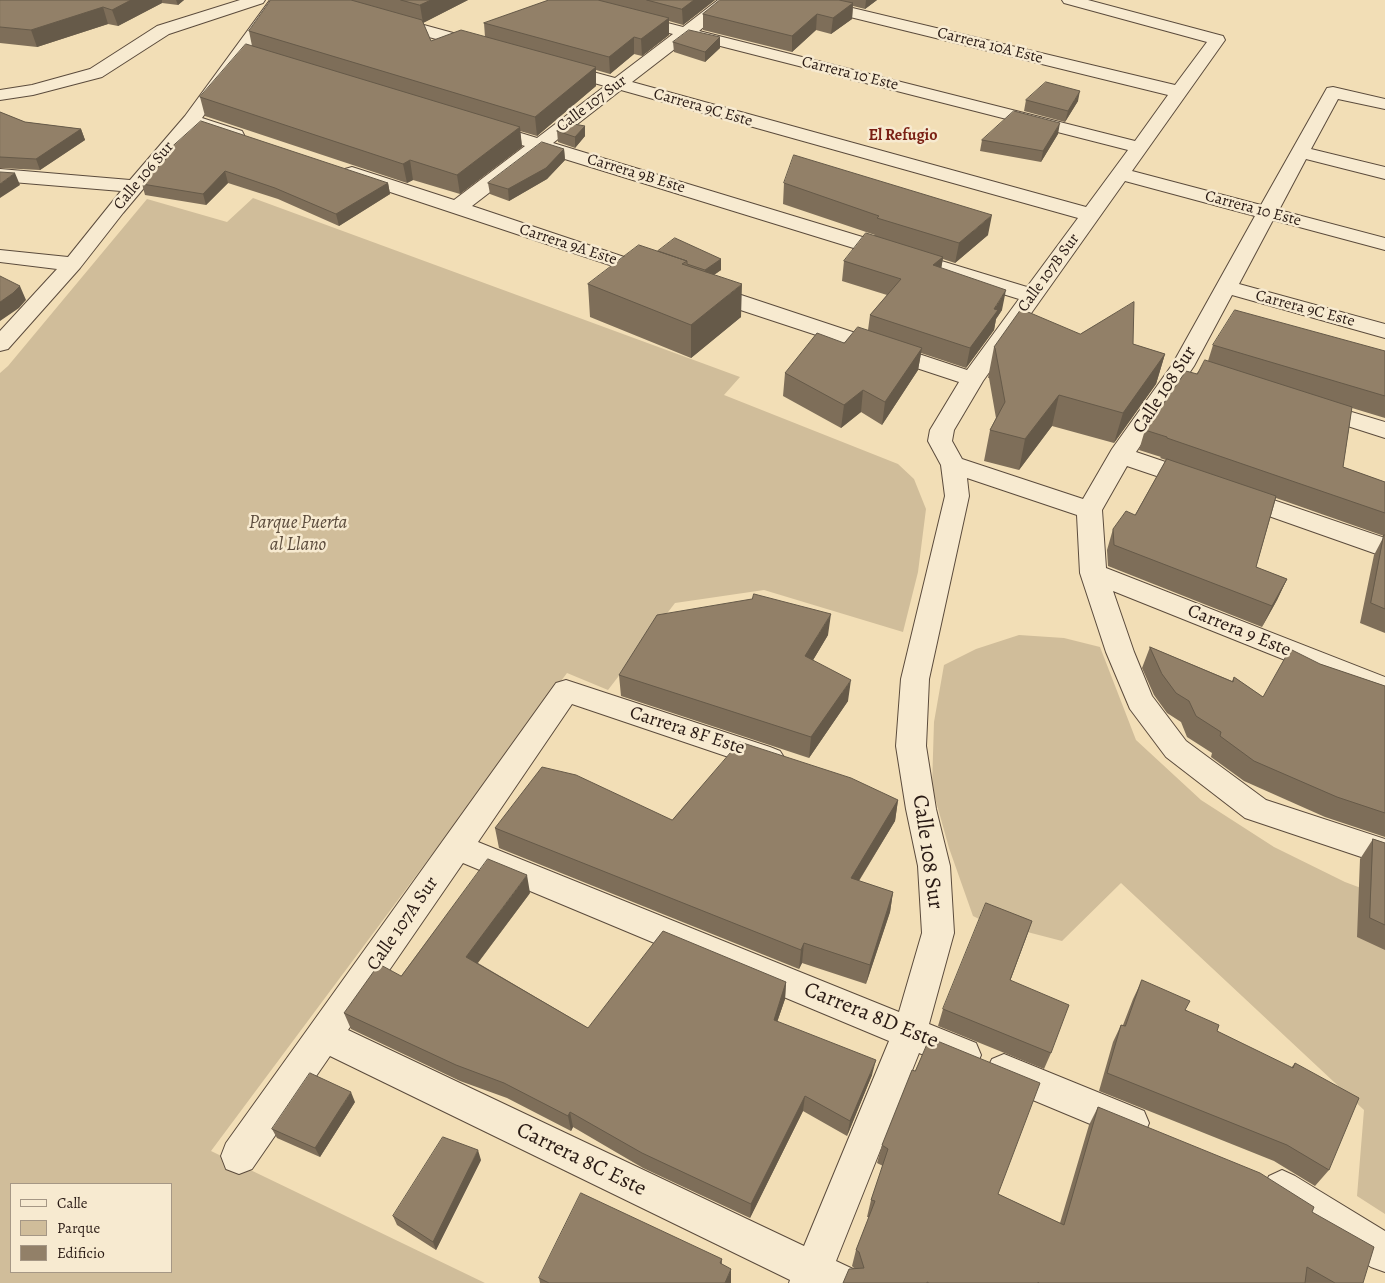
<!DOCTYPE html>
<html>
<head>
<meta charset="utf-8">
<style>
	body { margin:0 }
	#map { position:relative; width:1385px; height:1283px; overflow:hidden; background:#f2deb6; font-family:Alegreya,serif }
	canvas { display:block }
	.legend { position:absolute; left:10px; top:1183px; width:162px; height:90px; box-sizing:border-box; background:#f7ead0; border:1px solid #a59785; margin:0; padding:6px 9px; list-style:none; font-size:15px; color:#291a14 }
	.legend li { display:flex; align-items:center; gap:10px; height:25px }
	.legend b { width:25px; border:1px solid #a59785 }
</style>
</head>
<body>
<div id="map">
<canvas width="1385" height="1283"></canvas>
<ul class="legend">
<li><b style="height:6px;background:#f7ead0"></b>Calle</li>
<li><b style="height:14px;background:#d0bd9a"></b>Parque</li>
<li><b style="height:14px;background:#928068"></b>Edificio</li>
</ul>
</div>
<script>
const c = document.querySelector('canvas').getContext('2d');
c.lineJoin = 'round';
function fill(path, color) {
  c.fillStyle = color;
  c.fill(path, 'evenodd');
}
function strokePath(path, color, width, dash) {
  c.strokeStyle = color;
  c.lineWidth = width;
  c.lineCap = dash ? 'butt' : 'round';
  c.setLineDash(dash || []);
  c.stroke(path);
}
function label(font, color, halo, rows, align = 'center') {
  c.font = font + ' Alegreya,serif';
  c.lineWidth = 5;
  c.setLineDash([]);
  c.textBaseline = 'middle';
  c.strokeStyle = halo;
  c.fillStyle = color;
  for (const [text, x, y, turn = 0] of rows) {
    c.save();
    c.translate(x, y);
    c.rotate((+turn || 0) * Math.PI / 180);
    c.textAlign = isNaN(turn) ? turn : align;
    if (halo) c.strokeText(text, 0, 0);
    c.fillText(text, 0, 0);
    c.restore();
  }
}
fill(new Path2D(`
	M253,198L740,377L724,395L898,464L914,479L926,509L918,572L903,632L764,590L675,603L608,690L567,673L211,1151L485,1283H0V373L8,366L147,199L227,222ZM11,1184H171V1272H11Z
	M1019,635L1064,638L1100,647L1136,740L1201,800L1274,847L1345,882L1385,897V1214L1357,1196L1364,1110L1121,883L1062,941L981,920L973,916L949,848L932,787L934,722L944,665L976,649Z`), '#d0bd9a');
const minor = new Path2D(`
	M240,0H265L263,3L169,34L102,77L33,95L0,100V90L32,85L90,69L157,26Z
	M270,0H286L202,118L242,131L244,135L242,139L235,141L195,127L123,213L80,268L8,349L0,351V331L57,269L0,262V250L68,257L121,191L0,181V169L130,180L185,116Z
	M551,0H578L683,27L718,0H736L699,31L1135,141L1168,95L793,3L791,0H819L1175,85L1207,42L1064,3L1062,0H1088L1223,36L1225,40L1132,171L1261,205L1327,88L1333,87L1385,99V109L1338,99L1311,149L1385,167V179L1306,159L1279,210L1385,238V250L1273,220L1239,284L1385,324V338L1232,295L1194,366L1136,452L1204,475L1207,481L1204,487L1195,489L1127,466L1102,510L1106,568L1385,677V700L1113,591L1134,652L1152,696L1186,741L1266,800L1385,839V865L1245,818L1166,757L1130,709L1106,652L1080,573L1077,515L967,478L969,496L929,679L926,746L936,809L950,866L954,933L929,1024L976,1043L981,1055L976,1067L964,1071L919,1053L836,1261L853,1269L858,1283H789L790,1280L330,1056L252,1169L239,1174L226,1169L221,1156L226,1143L556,683L566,680L770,747L780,751L785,759L780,767L770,771L572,704L478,842L899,1012L922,933L918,866L906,809L896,746L901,679L945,496L941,465L928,441L930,430L959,382L698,296L695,291L698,286L706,285L714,286L967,370L1019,299L542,152L472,206L660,269L663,273L660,277L653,279L646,277L345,177L342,173L345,169L352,167L454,200L525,146L478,132L476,128L478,124L485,122L537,138L605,86L554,72L551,68L554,64L560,63L615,78L673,34L553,3ZM689,38L1128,150L1086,207L632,82ZM621,90L1078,218L1027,287L553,143ZM1125,181L1255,216L1172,365L1112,449L1083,499L962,459L952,441L954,430L983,381ZM463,863L889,1041L804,1246L348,1030Z
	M391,16L486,42L488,46L486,50L480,51L385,25L383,21L385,17Z
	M1315,401L1385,422V438L1307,413L1303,408L1307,403Z
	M1238,488L1385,538V557L1229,502L1226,496L1229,490Z
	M1004,1054L1144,1111L1149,1123L1144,1135L1131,1141L992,1083L986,1071L992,1059Z
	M1282,1170L1295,1176L1385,1231V1272L1371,1267L1269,1202L1263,1189L1269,1176Z`);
strokePath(minor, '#5b4b3c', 2);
fill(minor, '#f7ead0');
fill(new Path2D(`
	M0,0H184L178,5L162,3L118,26L108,24L37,47L0,43Z
	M271,0H468L423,23L431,41L485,37L484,23L549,0H715L683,25L669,21V35L642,56L634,54L610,74L596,70V86L537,136L520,131L522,147L460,194L413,180L407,183L205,116L200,97L252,46L249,31Z
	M720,0H877L865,9L853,6L852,19L831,34L816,30L792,52L703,30V14Z
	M720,37V48L705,62L674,52L673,42Z
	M1026,100L1078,101L1065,122L1024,111Z
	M0,112L25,122L81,129L85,140L40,170L0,168Z
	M585,126V136L575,148L558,142L557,131Z
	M1058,134L1041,162L980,151L982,140Z
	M171,148L388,183L390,194L339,226L278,199L228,183L206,205L145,195L142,184L172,152Z
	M564,149L565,160L547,179L509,201L490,194L488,183Z
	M784,183L988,235L955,263L943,259L941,268L1002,310L996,319L994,330L966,368L921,353L918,370L882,425L861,412L841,428L783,396L785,373L868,330L870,315L887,295L842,281L844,261L875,235L783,204Z
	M658,251L721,259V270L714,275L741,317L691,358L590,317L588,284Z
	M1080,334L1133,344L1165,354L1156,384L1114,443L1052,426L1019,470L984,461L990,430L996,418L989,378H988L994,347Z
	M1213,345L1385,351V418L1352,408L1343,467L1385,482V633L1360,623L1374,555L1384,536L1276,498L1256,567L1287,579L1277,600L1262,627L1108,566L1107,550L1113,529L1135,515L1166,460L1160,458L1161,457L1139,450L1145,430L1208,361Z
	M828,635L813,660L848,701L809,758L621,696L619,675Z
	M1150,647L1232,681L1234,677L1263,697L1320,664L1385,686V837L1325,817L1244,781L1211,757L1212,753L1187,737L1181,722L1167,713L1154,695L1142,668Z
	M898,800L895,821L859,881L893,892L890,912L866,984L802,963L799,969L499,848L495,828L672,820Z
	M1373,839L1385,843V950L1357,937L1360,859Z
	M530,893L478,963L588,1028L786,982L785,999L777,1022L872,1075L847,1136L803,1111L750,1218L643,1168L573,1127L571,1131L507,1098L460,1081L351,1029L344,1013L401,976Z
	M1032,921L1010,981L1051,1053L1044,1069L938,1026L943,1009Z
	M1142,980L1217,1031L1291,1068L1295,1063L1329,1170L1315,1186L1274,1161L1099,1091L1113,1042L1121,1025H1123L1133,999Z
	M355,1102L320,1157L277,1138L272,1129Z
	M1098,1107L1312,1212L1363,1283H843L855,1269L852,1266L856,1250L869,1217H867L871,1200L883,1166L877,1163L882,1145L998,1194L1060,1223L1089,1125Z
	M481,1160L436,1250L397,1225L393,1216Z
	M722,1259V1264L731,1283H540L539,1278Z`), '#7e6e59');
fill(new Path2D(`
	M131,0H162V3L118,26L112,10Z
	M176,0H184L178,5Z
	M431,0H468L423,23L420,5Z
	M694,0H715L683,25L682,9Z
	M866,0H877L865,9Z
	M853,3L852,19L831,34L833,18Z
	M103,7L108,24L37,47L31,30Z
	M817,14L816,30L792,52V36Z
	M669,18V35L642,56L641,39Z
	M634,37V54L610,74L609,57Z
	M720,37V48L705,62V52Z
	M596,67V86L537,136L535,117Z
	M1080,91L1078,101L1065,122L1068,111Z
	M1060,123L1058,134L1041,162L1043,151Z
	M585,126V136L575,148V137Z
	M520,127L522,147L460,194L457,175Z
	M81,129L85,140L40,170L36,159Z
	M564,149L565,160L547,179L509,201L508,189Z
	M410,160L413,180L407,183L403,164Z
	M225,171L228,183L206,205L203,194Z
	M15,173L20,185L0,198V184Z
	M388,183L390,194L339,226L336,214Z
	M992,215L988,235L955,263L959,243Z
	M943,257L940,276L933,265Z
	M721,259V270L705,281V270Z
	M742,284L741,317L691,358V325Z
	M20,286L26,300L19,308L0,321V302Z
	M1006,290L1002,310L996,319L994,330L966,368L970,348Z
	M922,348L918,370L882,425L885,402Z
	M1165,354L1156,384L1114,443L1123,413Z
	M863,390L861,412L841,428L844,405Z
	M1059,395L1052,426L1019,470L1025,439Z
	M1287,579L1277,600L1262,627L1272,606Z
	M831,614L828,635L803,677L805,656Z
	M851,680L848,701L809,758L811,737Z
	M898,800L895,821L848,898L851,878Z
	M527,875L530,893L470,973L466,957Z
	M893,892L890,912L866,984L870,965Z
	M1032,921L1026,938L1004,997L1010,980Z
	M804,943L802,963L799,969L801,950Z
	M786,982L785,999L772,1037L774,1020Z
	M876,1060L872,1075L847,1136L850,1121Z
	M351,1092L355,1102L320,1157L315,1148Z
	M805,1096L803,1111L750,1218L751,1204Z
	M570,1112L573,1127L571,1131L568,1116Z
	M478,1150L481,1160L436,1250L433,1242Z
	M731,1269V1283H725Z`), '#665a49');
const building = new Path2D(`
	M0,0H131L112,10L103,7L31,30L0,27Z
	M271,0H351L422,20L431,41L461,30L596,67L535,117L249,31Z
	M401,0H431L420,5Z
	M549,0H598L669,18L641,39L634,37L609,57L484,23Z
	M647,0H694L682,9Z
	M720,0H839L853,3L833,18L817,14L792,36L703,14Z
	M689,30L720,37L705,52L673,42Z
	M246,44L520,127L457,175L410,160L403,164L200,97Z
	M1046,82L1080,91L1068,111L1026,100Z
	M1014,111L1060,123L1043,151L982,140Z
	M0,112L25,122L81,129L36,159L0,157Z
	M201,121L388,183L336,214L275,188L225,171L203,194L142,184L175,149L171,148Z
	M568,123L585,126L575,137L557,131Z
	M542,142L564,149L546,168L508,189L488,183Z
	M794,155L992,215L959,243L877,218L879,216L784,183Z
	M0,172L15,173L0,184Z
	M866,233L943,257L933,265L1006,290L994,309L998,310L970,348L870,315L901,279L844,261Z
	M675,238L721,259L705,270L687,264V261L658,251Z
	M639,245L687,261L682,264L742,284L691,325L588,284Z
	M0,276L20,286L13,293L0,302Z
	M1134,302L1133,344L1165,354L1123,413L1059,395L1025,439L990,430L1005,402L995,348L994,347L1021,309L1080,334Z
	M1235,310L1385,351V396L1213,345Z
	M858,327L922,348L885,402L863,390L844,405L785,373L817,333L844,343Z
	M1205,360L1352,407L1343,467L1385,482V513L1167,438V437L1145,430L1186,371L1197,374Z
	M1167,459L1276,496L1256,567L1287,579L1272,606L1114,545L1113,529L1126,511L1135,515Z
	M1384,535H1385V609L1371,603Z
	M754,594L831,614L805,656L851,680L811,737L619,675L657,615L752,599Z
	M1150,647L1233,682L1234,677L1263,697L1290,649L1320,664L1385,686V813L1337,797L1254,761L1220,736L1221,732L1196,716L1189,701L1176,693L1162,674Z
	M740,742L851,778L898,800L851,878L893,892L870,965L804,943L801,950L495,828L542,767L576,775L672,820Z
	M1373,839L1385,843V925L1370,918Z
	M488,859L527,875L466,957L588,1028L663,931L786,982L774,1020L876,1060L850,1121L805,1096L751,1204L642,1153L570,1112L568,1116L504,1083L456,1065L344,1013L379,964L401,976Z
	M986,903L1032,921L1010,980L1069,1005L1051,1053L943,1009Z
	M1142,980L1190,1001L1185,1010L1219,1025L1217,1031L1293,1068L1295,1063L1359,1098L1329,1170L1287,1145L1107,1073L1121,1025L1125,1026Z
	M930,1038L1040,1083L998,1194L1064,1225L1098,1107L1260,1173L1314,1207L1312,1212L1374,1247L1363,1283H1335L1307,1267L1305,1283H1039L1038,1282V1283H929L927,1282V1283H843L849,1269L864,1268L859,1252L856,1250L875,1201L871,1200L888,1149L882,1145L912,1070L915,1071Z
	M310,1073L351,1092L315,1148L272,1129Z
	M443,1137L478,1150L433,1242L393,1216Z
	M581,1193L722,1259L720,1263L731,1269L725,1283H549L539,1278Z`);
fill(building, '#928068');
strokePath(building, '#665a49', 1);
label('16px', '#291a14', '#f7ead0', [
	["Carrera 10A Este",990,46,14],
	["Carrera 10 Este",850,74,14],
	["Calle 107 Sur",592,104,-37],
	["Carrera 9C Este",703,108,16],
	["Carrera 9B Este",636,174,17],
	["Calle 106 Sur",144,176,-50],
	["Carrera 10 Este",1253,209,15],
	["Carrera 9A Este",568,245,18],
	["Calle 107B Sur",1049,273,-54],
	["Carrera 9C Este",1305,309,15]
]);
label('bold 16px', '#7a1f14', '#f7ead0', [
	["El Refugio",903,136]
]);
label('19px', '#291a14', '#f7ead0', [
	["Calle 108 Sur",1165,390,-57],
	["Carrera 9 Este",1239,631,22],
	["Carrera 8F Este",687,731,18],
	["Calle 107A Sur",403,924,-55]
]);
label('italic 19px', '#5b4b3c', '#f7ead0', [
	["Parque Puerta",298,523],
	["al Llano",298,545]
]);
label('22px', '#291a14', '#f7ead0', [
	["Calle 108 Sur",927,852,82],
	["Carrera 8D Este",871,1016,22],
	["Carrera 8C Este",581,1160,26]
]);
</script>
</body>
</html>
